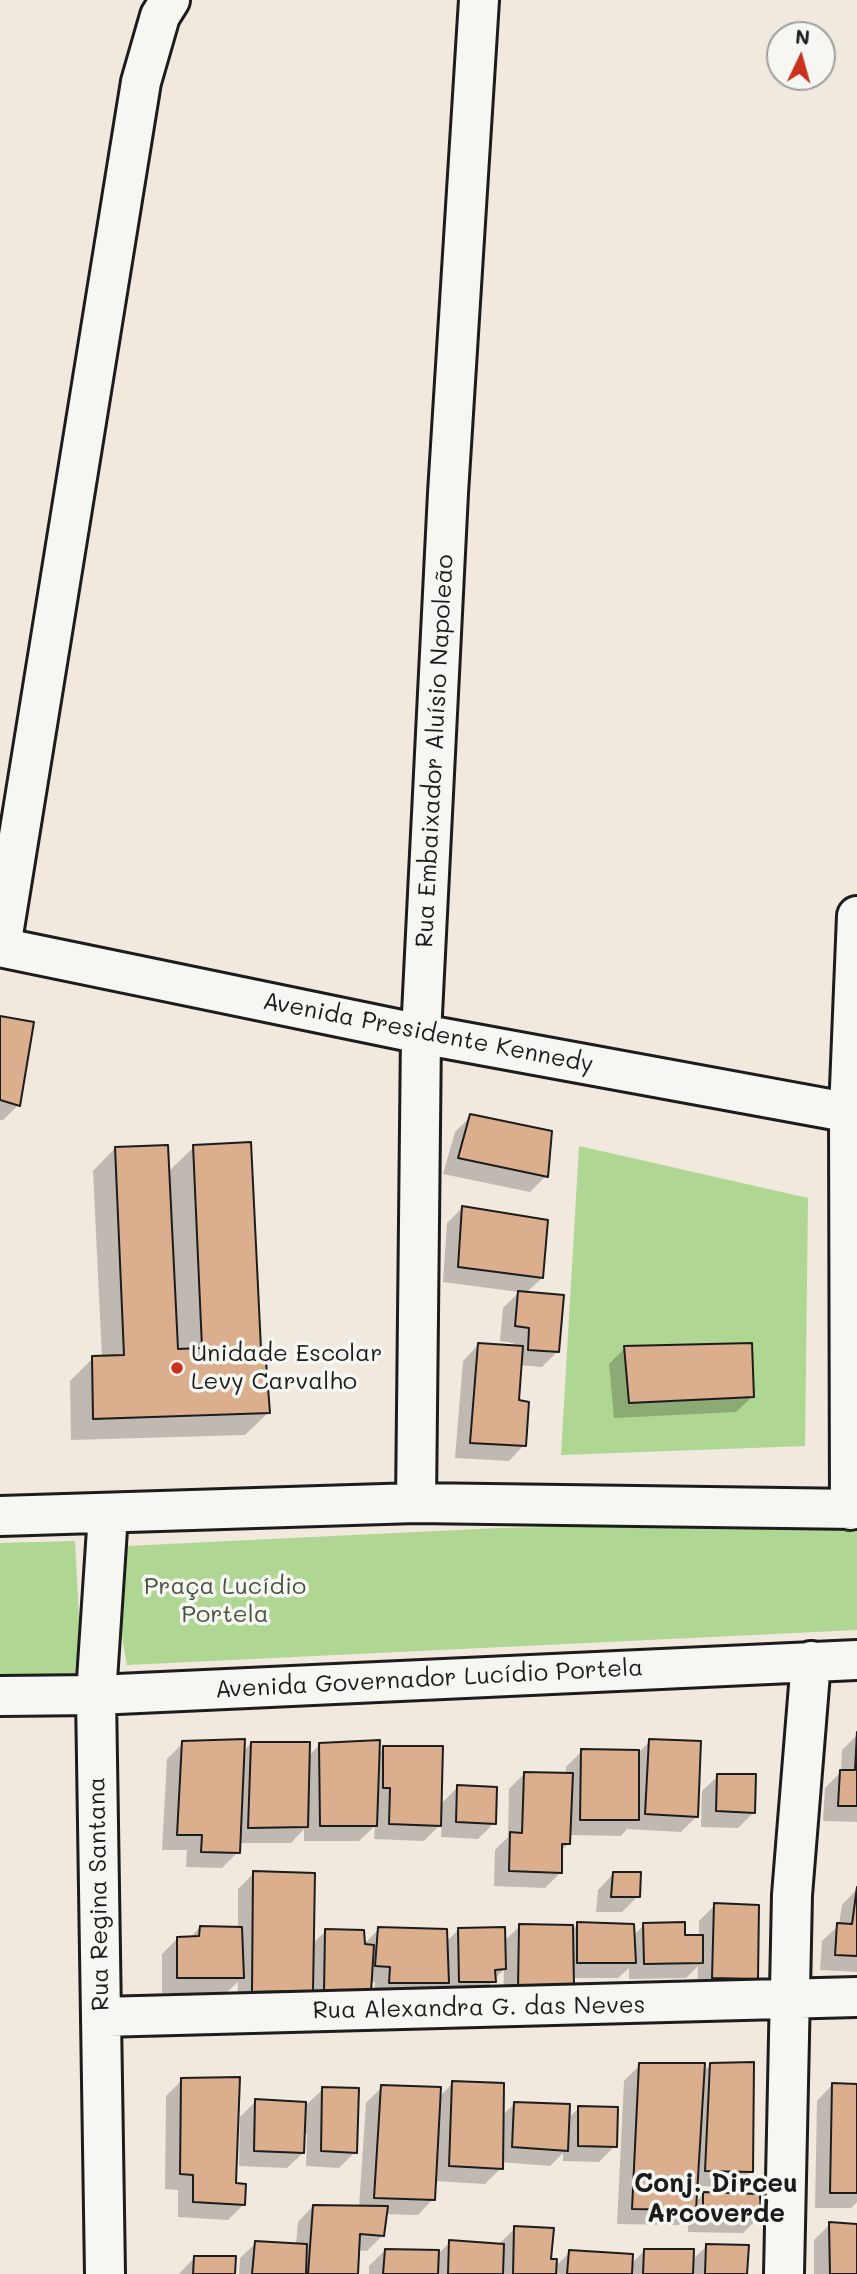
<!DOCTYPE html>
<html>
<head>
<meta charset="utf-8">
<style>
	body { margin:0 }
	#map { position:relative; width:857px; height:2274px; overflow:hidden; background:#f1e8de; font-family:Mali,sans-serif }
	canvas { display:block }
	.north { position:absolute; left:766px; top:21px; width:70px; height:70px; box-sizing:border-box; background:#f6f6f2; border:2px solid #9f9f9c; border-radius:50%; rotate:5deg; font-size:19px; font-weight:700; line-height:28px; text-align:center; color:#1c1c1c }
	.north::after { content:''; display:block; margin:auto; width:24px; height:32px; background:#c8321e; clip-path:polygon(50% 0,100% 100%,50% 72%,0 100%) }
</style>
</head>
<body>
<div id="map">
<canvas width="857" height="2274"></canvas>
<div class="north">N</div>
</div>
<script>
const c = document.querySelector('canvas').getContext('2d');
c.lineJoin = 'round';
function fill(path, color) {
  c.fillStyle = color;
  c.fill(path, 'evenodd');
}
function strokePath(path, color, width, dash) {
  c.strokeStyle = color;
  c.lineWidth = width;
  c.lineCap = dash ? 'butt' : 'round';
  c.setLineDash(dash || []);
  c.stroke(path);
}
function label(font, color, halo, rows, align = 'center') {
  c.font = font + ' Mali,sans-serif';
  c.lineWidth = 7;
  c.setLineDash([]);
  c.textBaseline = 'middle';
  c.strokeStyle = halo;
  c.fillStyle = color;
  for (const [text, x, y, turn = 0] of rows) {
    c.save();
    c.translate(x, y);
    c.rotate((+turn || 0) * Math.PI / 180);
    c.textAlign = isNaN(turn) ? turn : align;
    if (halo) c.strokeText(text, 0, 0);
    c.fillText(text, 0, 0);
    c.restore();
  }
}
fill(new Path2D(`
	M579,1146L808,1198L805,1446L561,1455Z
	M857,1522V1630L127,1665L106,1547L499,1528Z
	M75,1541L82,1675L0,1676V1543Z`), '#afd692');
fill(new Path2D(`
	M0,1018L18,1105L3,1120H0Z
	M471,1116L546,1176L530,1192L443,1174L455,1132Z
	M194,1147L259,1351L268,1413L245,1435L71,1440L70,1381L93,1358H102L93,1171L115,1148L168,1172Z
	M462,1208L542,1278L526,1293L558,1351L542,1367L519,1365L517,1401L524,1445L509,1461L455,1458L463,1361L478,1345L514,1347V1343L500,1341L503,1308L519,1292L443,1282L447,1223Z
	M625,1348L752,1397L736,1412L614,1418L609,1364Z
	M857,1735V1822L823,1821L825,1788L841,1772L842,1750Z
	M650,1741L697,1816L681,1832L627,1829L621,1836L569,1835L568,1844L560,1852V1873L545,1888L494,1886L495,1850L508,1837L509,1789L525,1773L566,1774V1767L582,1751L639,1752Z
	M183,1743L243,1752L251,1743L308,1757L320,1744L378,1754L384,1748L440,1805L458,1787L494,1823L478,1839L441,1837L442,1823L424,1841L374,1839L375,1826L359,1841H304V1829L291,1843H238V1852L222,1868L186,1867L187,1850H162L167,1759Z
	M718,1776L754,1812L738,1828L701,1827L702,1791Z
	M254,1873L312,1944L326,1931L363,1945L379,1929L446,1942L459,1929L503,1942L520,1926L571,1931L578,1924L633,1936L644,1925L684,1936L699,1937V1921L715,1905L756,1978L740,1994L697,1993L698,1966L686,1978L629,1979V1968L618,1978H572L503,2005L504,1969L478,1997H443V1986L431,1998H374L375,1982H370L353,2007H237L238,1982L226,1993H162V1954L178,1938H190L200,1927L238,1929V1889Z
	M613,1874L638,1896L622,1912H596L598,1890Z
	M857,1889V1972L820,1970L822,1941L839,1925L842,1905Z
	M640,2065L703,2072L710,2065L751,2171L736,2187L696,2186L695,2203L703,2194L759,2217L743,2233L688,2232V2216L679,2225L617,2224L624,2081Z
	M182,2080L244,2204L228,2220L178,2217V2190L165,2189L166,2096Z
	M453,2083L502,2116L515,2103L567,2119L579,2108L615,2146L599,2162L563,2161V2153L550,2166L501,2162V2168L485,2184L434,2181L433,2199L418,2215L385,2214L383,2235L367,2251L357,2250L356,2274H239L240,2258L256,2243L296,2245L298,2222L313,2206L359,2207L366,2103L382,2087L439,2097Z
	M832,2085L857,2086V2202L851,2208H815L817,2101Z
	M323,2089L355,2152L339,2168L306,2166L307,2134H303V2153L287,2168L239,2166L240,2117L256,2101L304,2107Z
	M830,2224L857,2225V2274H814V2240Z
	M515,2228L555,2267L570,2252L631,2264L645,2250L692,2260L707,2246L745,2274H369V2266L385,2250L440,2252L450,2242L499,2244Z
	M195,2257L234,2274H179Z`), '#0003');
const building = new Path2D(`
	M0,1016L34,1022L20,1106L0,1100Z
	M470,1114L552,1131L548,1177L458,1158Z
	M251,1142L261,1349L265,1348L270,1413L93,1419L92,1356L124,1355L115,1147L168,1145L178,1349L202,1348L193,1145Z
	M462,1206L548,1220L543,1278L458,1267Z
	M518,1291L564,1295L559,1352L528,1350L529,1328L515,1326Z
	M478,1343L523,1346L519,1400L529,1402L526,1446L470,1443Z
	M752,1343L754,1397L629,1403L624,1346Z
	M857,1732V1806H838L840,1770H855Z
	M245,1739L240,1853L201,1852L202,1835H177L182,1741Z
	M649,1739L701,1741L698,1817L645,1814Z
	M380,1740L377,1826H320L319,1743Z
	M251,1742H310L308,1827L248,1828Z
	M383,1746H443L441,1826L389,1824L390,1788H383Z
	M581,1749L639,1750V1820H580Z
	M524,1772L573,1773L570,1844H562V1873L509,1871L510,1832L522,1833Z
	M717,1774H756L755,1813L716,1811Z
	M457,1785L497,1787L496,1824L456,1822Z
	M253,1871L315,1873L313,1991L252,1992Z
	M613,1872H641L640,1897H611Z
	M857,1887V1956L835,1955L837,1923L852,1924Z
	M714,1903L759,1905L758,1979L712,1978Z
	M577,1922L634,1924L636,1963H577Z
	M685,1922V1935H703V1963L644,1964L643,1923Z
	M519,1924L573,1925L574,1988L518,1990Z
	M200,1926L242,1927L244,1978H177V1937L199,1936Z
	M378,1927L447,1929L449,1983H389L390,1967L375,1966Z
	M505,1927L506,1969L495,1970L496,1982H459L458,1928Z
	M325,1929L364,1930L365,1944L374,1945L371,1992H324Z
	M754,2062L753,2172L705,2171L710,2063Z
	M639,2063H705L696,2210L632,2209Z
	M240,2077L236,2183L246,2184L245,2205L193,2202V2175L180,2174L181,2078Z
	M452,2081L504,2083L503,2169L449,2166Z
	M832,2083L857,2084V2193H830Z
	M381,2085L441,2087L435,2200L374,2198Z
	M322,2087L359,2088L357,2153L321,2151Z
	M255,2099L306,2102L304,2153L254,2151Z
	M514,2102L570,2104L568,2151L512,2147Z
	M578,2106L618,2107L617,2147L578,2146Z
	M703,2192L760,2194L761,2218L703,2217Z
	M313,2205L388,2206L384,2236L360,2234L358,2274H308Z
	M829,2222L857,2224V2274H830Z
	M514,2226L554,2228L551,2259H557L556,2274H513Z
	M449,2240L504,2244L503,2274H448Z
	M255,2241L307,2244L306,2274H252Z
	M706,2244L749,2245L747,2274H705Z
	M385,2249L439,2250L438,2274H383Z
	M644,2249H694L693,2274H643Z
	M569,2250L633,2254L632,2274H567Z
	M194,2256H236L235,2274H193Z`);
fill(building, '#dbae8d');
strokePath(building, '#1c1c1c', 2);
const minor = new Path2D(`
	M0,947L421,1034L857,1114
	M1,947L141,82L160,16L170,0
	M416,1503L421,1034L448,493L479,0
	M850,1510L849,1112L857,916
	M0,1516L416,1503L857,1509
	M0,1696L96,1695L857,1660
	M101,2017L857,1997
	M105,2274L96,1695L108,1514
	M784,2274L792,1895L811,1661`);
strokePath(minor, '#1c1c1c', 44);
strokePath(minor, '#f6f6f2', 38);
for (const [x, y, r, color] of [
	[177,1368,7,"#c8321e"]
]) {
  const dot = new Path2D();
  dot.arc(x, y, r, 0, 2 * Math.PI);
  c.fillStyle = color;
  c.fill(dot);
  strokePath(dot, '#f6f6f2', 2.5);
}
label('24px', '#1c1c1c', '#f6f6f2', [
	["Rua Embaixador Aluísio Napoleão",435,751,-87],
	["Avenida Presidente Kennedy",428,1033,11],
	["Avenida Governador Lucídio Portela",429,1679,-3],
	["Rua Regina Santana",99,1894,-91],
	["Rua Alexandra G. das Neves",479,2008,-1]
]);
label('24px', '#1c1c1c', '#f6f6f2', [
	["Unidade Escolar",191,1354],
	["Levy Carvalho",191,1382]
], 'left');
label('24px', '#48543f', '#f6f6f2', [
	["Praça Lucídio",225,1587],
	["Portela",225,1615]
]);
label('bold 26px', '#1c1c1c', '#f6f6f2', [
	["Conj. Dirceu",716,2184],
	["Arcoverde",716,2214]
]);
</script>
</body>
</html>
